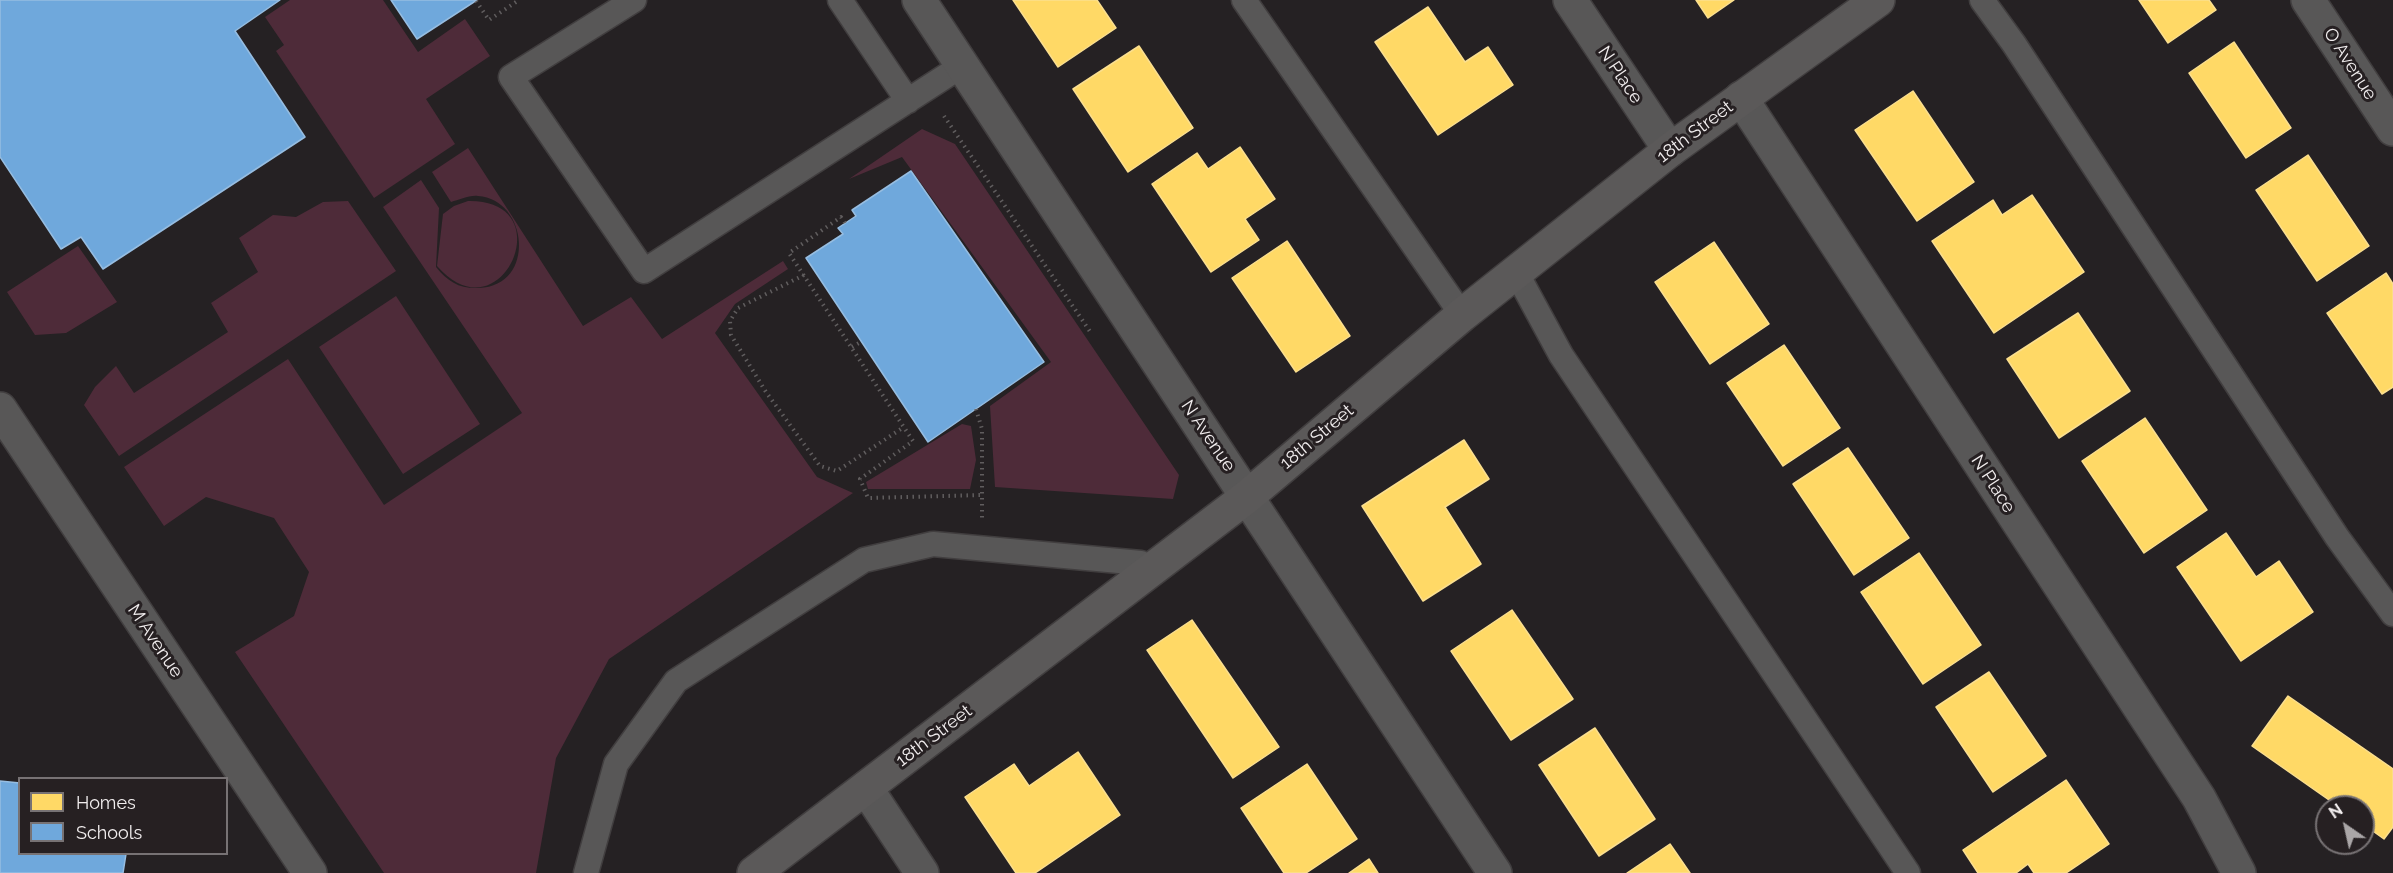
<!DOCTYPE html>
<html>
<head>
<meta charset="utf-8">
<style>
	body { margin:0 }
	#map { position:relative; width:2393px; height:873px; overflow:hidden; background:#252123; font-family:Raleway,sans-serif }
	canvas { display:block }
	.legend { position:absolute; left:18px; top:777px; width:210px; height:78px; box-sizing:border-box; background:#262022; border:2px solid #777274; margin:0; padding:8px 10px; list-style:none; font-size:18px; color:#f1edee }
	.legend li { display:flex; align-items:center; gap:12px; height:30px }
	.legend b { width:30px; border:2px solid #777274 }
	.north { position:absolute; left:2315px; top:795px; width:60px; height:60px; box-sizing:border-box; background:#262022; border:2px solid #777274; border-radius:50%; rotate:326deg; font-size:16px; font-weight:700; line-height:24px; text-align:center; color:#f1edee }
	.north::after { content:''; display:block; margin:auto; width:21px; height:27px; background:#aaa6a7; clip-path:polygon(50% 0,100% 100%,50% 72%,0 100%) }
</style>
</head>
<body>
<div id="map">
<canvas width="2393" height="873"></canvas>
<ul class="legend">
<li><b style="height:16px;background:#ffd966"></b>Homes</li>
<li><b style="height:16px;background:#6fa8dc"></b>Schools</li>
</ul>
<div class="north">N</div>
</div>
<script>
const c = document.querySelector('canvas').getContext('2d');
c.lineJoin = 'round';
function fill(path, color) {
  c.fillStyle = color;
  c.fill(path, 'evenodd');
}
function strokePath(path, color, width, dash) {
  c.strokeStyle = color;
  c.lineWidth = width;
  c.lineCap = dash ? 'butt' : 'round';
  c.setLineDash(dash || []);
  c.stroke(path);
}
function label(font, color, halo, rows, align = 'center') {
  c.font = font + ' Raleway,sans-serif';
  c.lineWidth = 6;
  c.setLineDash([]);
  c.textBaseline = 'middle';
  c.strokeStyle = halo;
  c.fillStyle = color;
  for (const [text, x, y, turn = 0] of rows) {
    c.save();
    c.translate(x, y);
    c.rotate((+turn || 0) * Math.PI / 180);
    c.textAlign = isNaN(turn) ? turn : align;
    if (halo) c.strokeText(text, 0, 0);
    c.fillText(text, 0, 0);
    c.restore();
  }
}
fill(new Path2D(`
	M290,0H383L418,52L465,19L490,56L426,99L455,144L374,198L276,51L284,45L265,17Z
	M922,129L955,144L1179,475L1173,499L995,487L990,406L1051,362L902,157L849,179Z
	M468,148L583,326L631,297L662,339L783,261L788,269L735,304L715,333L817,477L853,493L609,659L556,758L536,873H384L235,652L294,616L309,572L274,518L206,497L164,526L124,467L288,359L384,505L522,413L383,207L421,180L439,208L436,267C448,282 460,289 479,288C537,286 528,199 478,196C469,195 459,200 451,202L432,172Z
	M348,201L396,271L119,456L84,405L95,387L116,366L134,393L228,332L211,303L258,272L239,238L273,215L296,217L323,202Z
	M468,201C564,199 501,340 437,266L443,214L454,206Z
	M78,246L117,302L66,333L35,335L7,292Z
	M396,296L480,424L403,474L319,347Z
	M962,424L971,426L976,460L970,489H868L866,482Z`), '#4e2b39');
const homes = new Path2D(`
	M1013,0H1097L1116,28L1058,67Z
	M1696,0H1734L1708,18Z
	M2139,0H2209L2216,10L2168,43Z
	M1428,7L1465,62L1488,47L1513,85L1438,135L1375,42Z
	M2234,42L2291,128L2246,158L2189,73Z
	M1139,46L1193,128L1128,172L1073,89Z
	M1913,91L1974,182L1917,221L1855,130Z
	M1240,147L1275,199L1245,219L1259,240L1211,272L1152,184L1197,153L1208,169Z
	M2308,155L2369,246L2317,281L2256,190Z
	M2032,195L2084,272L1994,333L1932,241L1993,200L2002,215Z
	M1287,241L1350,336L1296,372L1232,278Z
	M1714,242L1769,324L1710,364L1655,282Z
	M2386,273L2393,284V387L2382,394L2327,313Z
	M2078,313L2130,391L2059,438L2007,359Z
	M1784,345L1840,428L1783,466L1727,383Z
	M2145,418L2207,510L2144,553L2082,461Z
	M1464,440L1489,479L1445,507L1481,564L1423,601L1362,506Z
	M1848,448L1909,538L1854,575L1793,484Z
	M2226,533L2256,577L2279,561L2313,612L2241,661L2177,567Z
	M1919,553L1981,645L1923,684L1861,592Z
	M1512,610L1573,699L1511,740L1451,651Z
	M1192,620L1279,747L1233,778L1147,650Z
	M1989,672L2046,756L1993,792L1936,707Z
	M2288,696L2393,769V827L2384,839L2363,824V807H2339L2252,746Z
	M1595,728L1655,819L1599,856L1539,765Z
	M1078,752L1120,815L1035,873H1016L965,797L1014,764L1029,786Z
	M1307,764L1357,839L1306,873H1284L1241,808Z
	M2066,780L2109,844L2066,873H2034L2028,864L2016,873H1978L1963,850Z
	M1670,844L1690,873H1627Z
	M1369,859L1378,873H1349Z`);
fill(homes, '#ffd966');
strokePath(homes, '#fbdf8f', 1.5);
const schools = new Path2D(`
	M0,0H280L235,31L305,137L103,269L81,237L61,249L0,157Z
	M391,0H477L417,39Z
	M911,171L1044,362L928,442L806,258L843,234L838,228L856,216L852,210Z
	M0,781L20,783V854H126L123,873H0Z`);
fill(schools, '#6fa8dc');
strokePath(schools, '#96bde1', 1.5);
const lane = new Path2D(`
	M634,0L511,77L644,271L963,65
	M840,0L908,101
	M1244,0L1462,315
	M1982,0L2014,44L2337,537L2393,614
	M1516,272L1561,355L1908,873
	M586,873L616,764L676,681L864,560L933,544L1141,563L1150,570`);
const street = new Path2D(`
	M919,0L1495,873
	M1570,0L1670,150
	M2308,0L2393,129
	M1741,98L2199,798L2239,873
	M0,409L310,873
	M866,788L922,873`);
const secondary = new Path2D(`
	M754,873L1248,496L1462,315L1670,150L1878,0`);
strokePath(lane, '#413e3f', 27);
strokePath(street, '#413e3f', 36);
strokePath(secondary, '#413e3f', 36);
strokePath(new Path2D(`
	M476,1L489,20L519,0
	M944,116L1091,333
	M845,223L841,217L789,253L913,441L860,479L868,498L982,495
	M804,275L738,308L730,321L731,335L766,392L820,466L837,471L904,427
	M852,347L861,342
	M976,409L982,429V518`), '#605d5e', 4, [1.5, 4.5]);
strokePath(lane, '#585757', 24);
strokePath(street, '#585757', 33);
strokePath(secondary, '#5b5959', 33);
label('18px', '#f1edee', '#262022', [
	["O Avenue",2350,64,57],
	["N Place",1620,75,56],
	["18th Street",1695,132,-37],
	["N Avenue",1208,436,56],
	["18th Street",1317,437,-40],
	["N Place",1993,484,57],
	["M Avenue",155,641,56],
	["18th Street",934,736,-37]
]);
</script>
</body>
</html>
